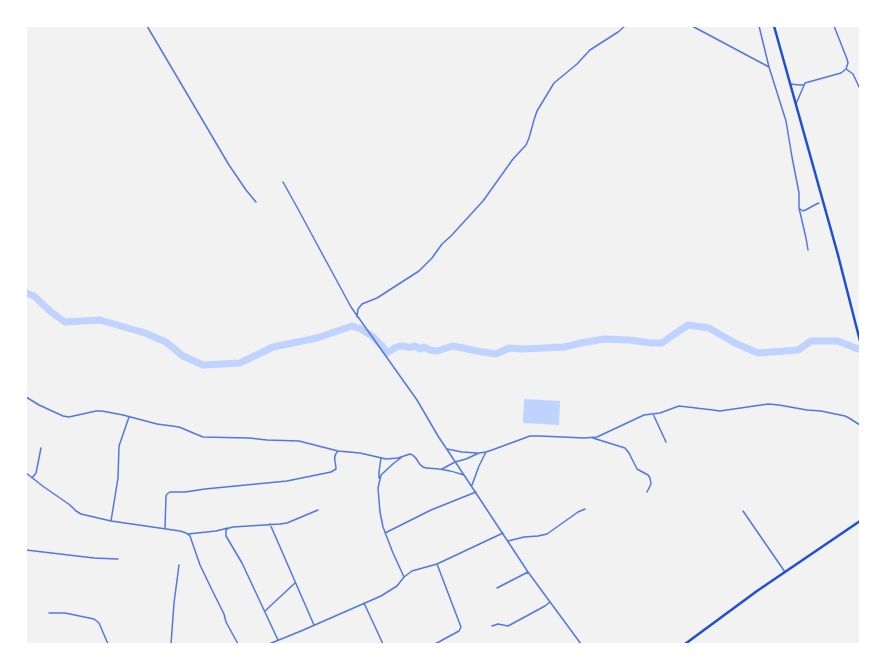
<!DOCTYPE html>
<html>
<head>
<meta charset="utf-8">
<style>
	body { margin:0 }
	#map { position:relative; width:886px; height:670px; overflow:hidden; background:#f2f2f2; font-family:"Public Sans",sans-serif }
	canvas { display:block }
	.frame { position:absolute; inset:0; border:27px solid #fff; pointer-events:none }
</style>
</head>
<body>
<div id="map">
<canvas width="886" height="670"></canvas>
<div class="frame"></div>
</div>
<script>
const c = document.querySelector('canvas').getContext('2d');
c.lineJoin = 'round';
function fill(path, color) {
  c.fillStyle = color;
  c.fill(path, 'evenodd');
}
function strokePath(path, color, width, dash) {
  c.strokeStyle = color;
  c.lineWidth = width;
  c.lineCap = dash ? 'butt' : 'round';
  c.setLineDash(dash || []);
  c.stroke(path);
}
fill(new Path2D(`
	M524,399L560,401L559,425L523,423Z`), '#bfd3fe');
strokePath(new Path2D(`
	M26,293L34,296L51,312L65,322L100,320L145,333L166,342L183,356L203,365L240,363L273,347L317,338L352,326L361,329L372,336L383,347L387,353C391,350 397,345 402,346C408,346 408,349 415,346L420,349L424,347L430,350L437,351L453,346L477,351L496,354L509,348L522,349L564,347L581,343L604,339L630,340L651,343H662L673,335L688,325L709,328L735,343L758,353L798,350L811,341H838L858,349L860,348`), '#bfd3fe', 7);
strokePath(new Path2D(`
	M147,26L229,165L246,190L256,202
	M692,26L769,67
	M759,26L769,67L786,121L792,157L799,193V208L806,238L808,250
	M846,69L853,74L860,89
	M790,84L800,85H804
	M796,104L805,83L841,73L846,69L848,63L847,59L834,26
	M283,182L298,209L325,259L351,307L417,400L438,436L464,475
	M800,209L803,211C809,209 813,205 819,203
	M357,317L358,309L362,304L377,298L419,271L432,258L442,244L451,236L472,213L483,201L513,159L526,145L529,138L534,120L537,111L554,83L577,64L590,50L618,32L625,26
	M26,397L39,405L63,416L69,417L96,411H102L123,415L157,424L179,427L203,437L249,438L267,440L299,441L338,451L360,453L386,459L398,458L410,454C418,456 417,464 423,467C427,469 435,468 439,469C448,470 456,472 464,475L528,572L581,644
	M653,414L666,442
	M593,438L625,448L629,453L637,469L648,475L650,478L651,484L647,492
	M447,449L462,452L477,453
	M402,457L394,463L381,475L378,488L380,512L383,527L393,553L404,577
	M442,469L455,462L466,459L479,453L486,452
	M26,473L44,487L70,505L76,511L81,514L111,521L180,531L186,533L190,536L200,565L213,592L224,614L226,622L238,644
	M32,478L36,473L41,448
	M379,478V472L381,458
	M472,485L479,466L486,452L492,450L530,436H540L584,438L597,437L644,415L660,413L679,406L713,410L720,411L768,404L779,405L807,410L821,411L845,416L849,418L860,425
	M743,511L785,572
	M111,521L118,478L119,446L129,417
	M270,524L314,625
	M165,529L166,496L167,494L170,492H185L205,489L287,481L331,472L336,469C336,462 332,457 338,451
	M385,533L431,510L476,492
	M188,534L216,531L228,528
	M508,541L524,537L538,536L547,534L578,512L585,509
	M26,550L94,558L118,559
	M497,588L528,572
	M364,603L383,644
	M265,611L295,583
	M49,613H65L94,619L99,623L108,644
	M492,626L498,624L508,626L545,606L550,602
	M278,640L242,563L226,536V530L229,528L233,527L280,524L287,523L318,510
	M171,644L174,603L179,565
	M269,644L301,631L381,596L397,586L404,577L412,571L437,564L503,533
	M435,644L459,631L461,627L437,564`), '#5277de', 1.5);
strokePath(new Path2D(`
	M685,644L757,591L860,521`), '#1d4ed8', 2.5);
strokePath(new Path2D(`
	M774,26L838,255L860,341`), '#1d4ed8', 2.5);
</script>
</body>
</html>
